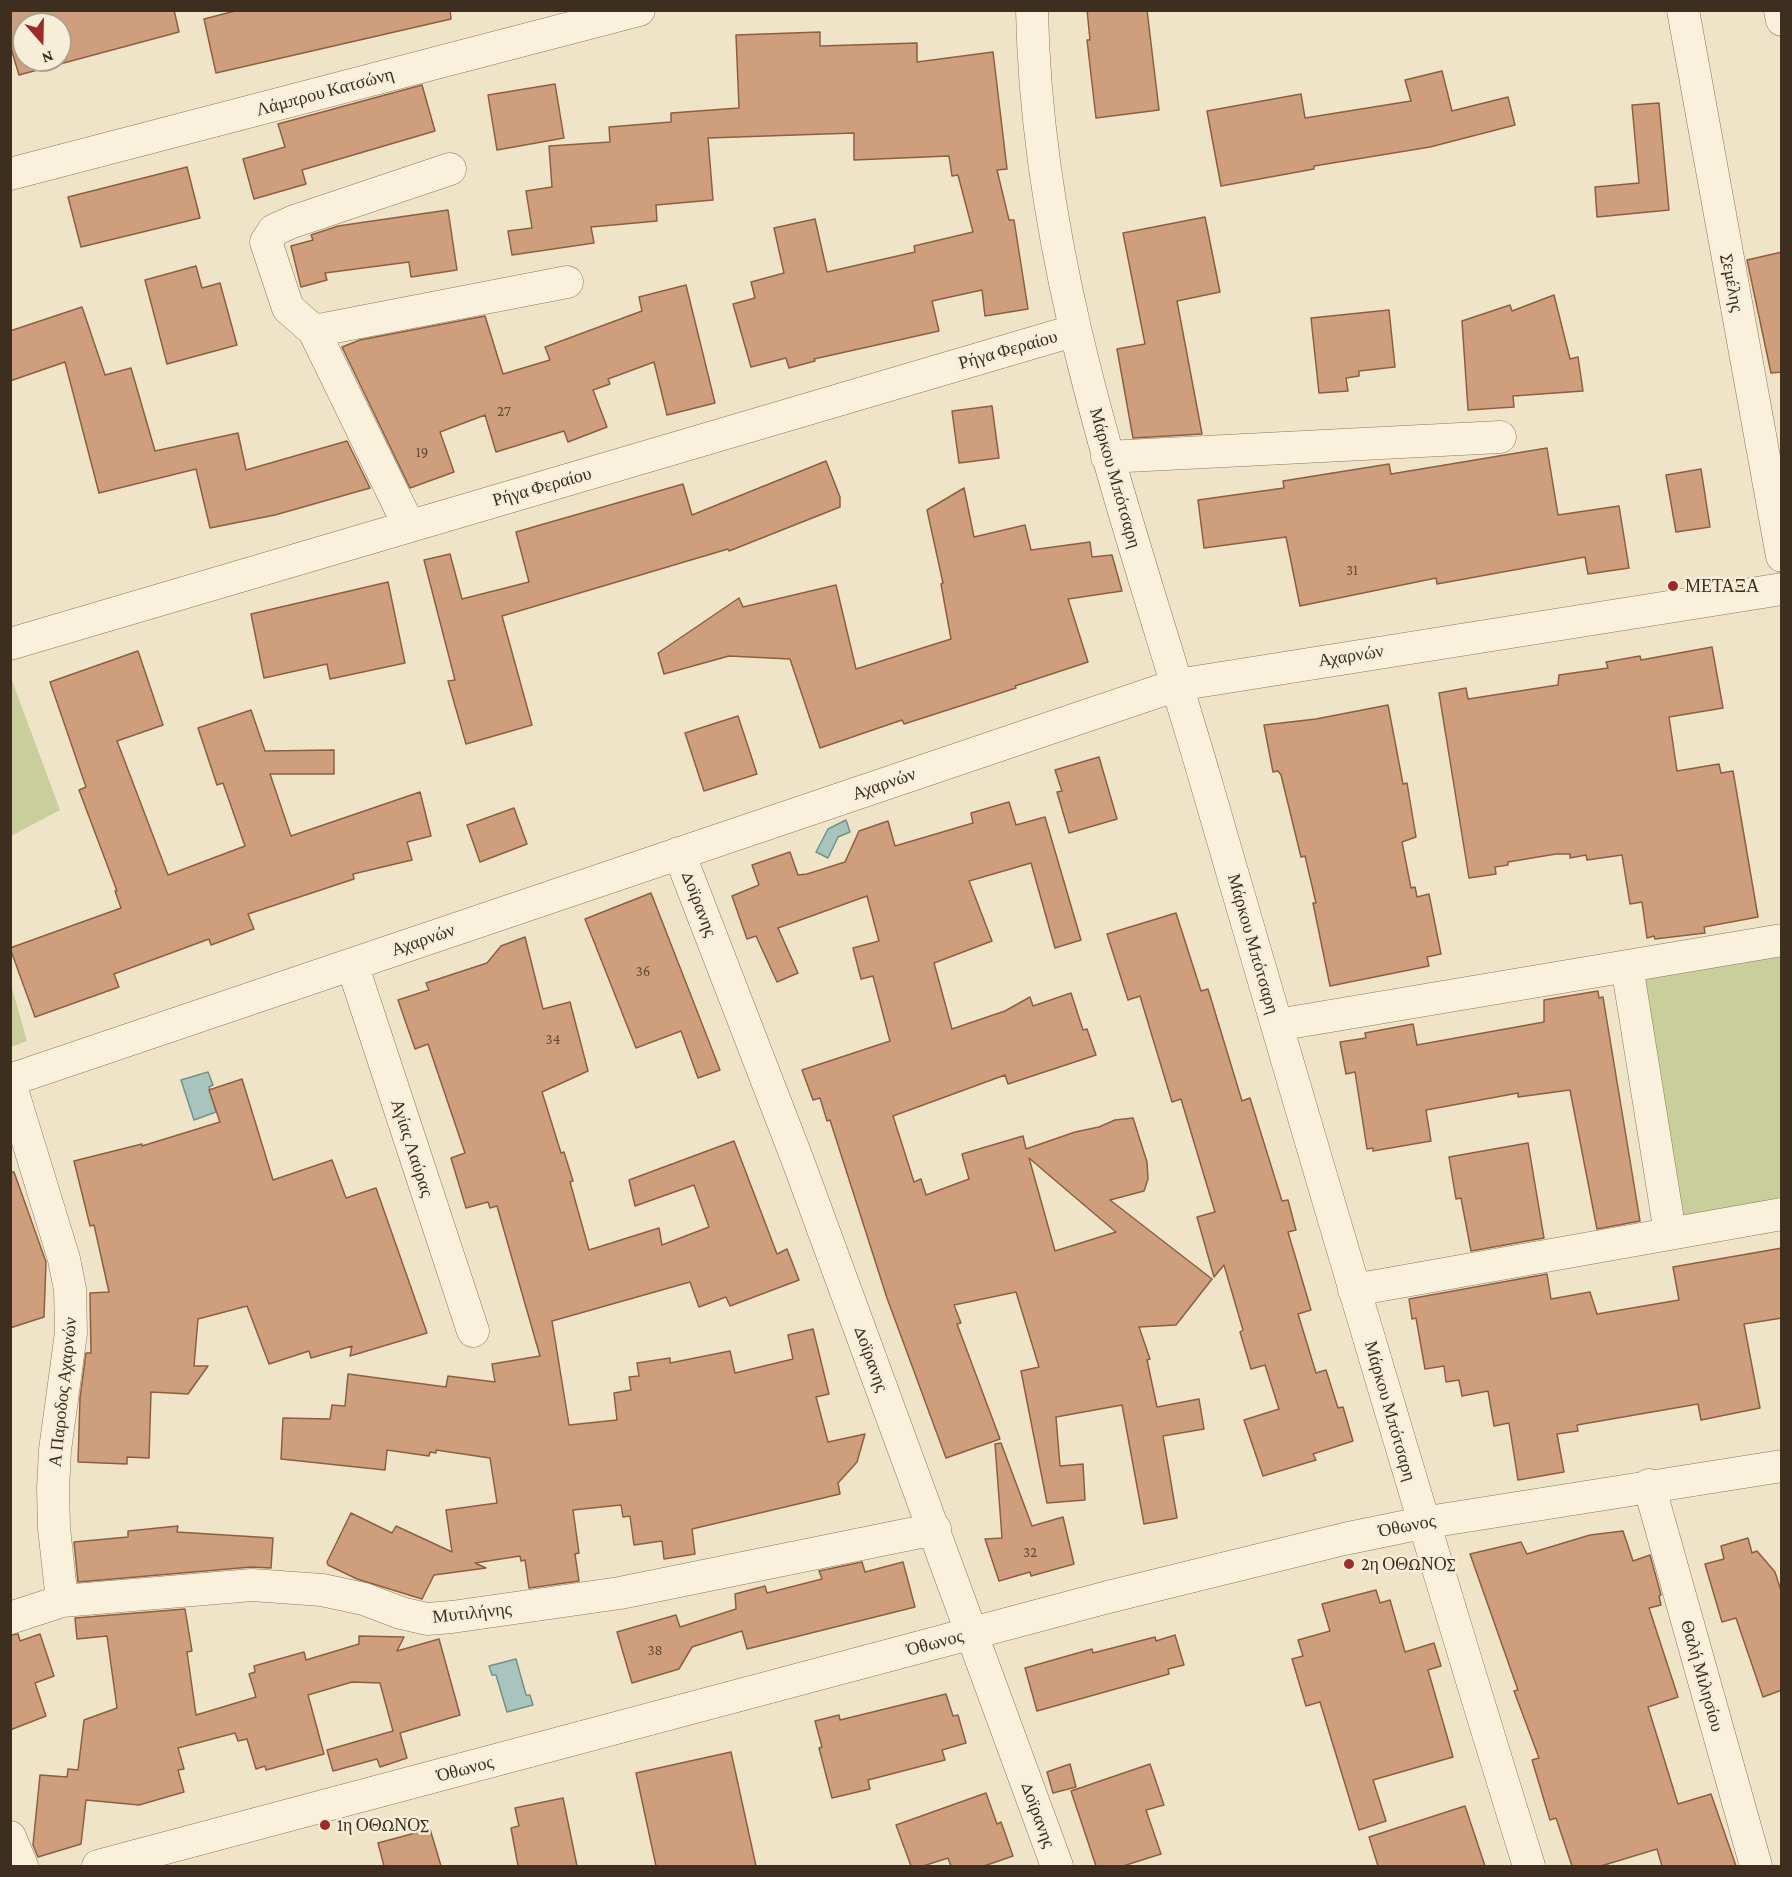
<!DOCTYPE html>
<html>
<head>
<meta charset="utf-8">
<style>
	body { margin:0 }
	#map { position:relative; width:1792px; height:1877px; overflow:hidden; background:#f0e4c8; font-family:"Crimson Pro",serif }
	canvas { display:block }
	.frame { position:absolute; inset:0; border:12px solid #3d2e20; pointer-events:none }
	.north { position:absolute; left:12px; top:12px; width:60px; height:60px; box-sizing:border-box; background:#f7eed8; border:2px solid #ada18e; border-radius:50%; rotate:160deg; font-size:16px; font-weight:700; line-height:24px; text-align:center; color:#3d2e20 }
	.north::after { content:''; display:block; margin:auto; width:21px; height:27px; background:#9e2a2b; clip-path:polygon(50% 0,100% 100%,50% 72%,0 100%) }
</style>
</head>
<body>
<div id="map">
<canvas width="1792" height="1877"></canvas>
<div class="frame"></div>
<div class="north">N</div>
</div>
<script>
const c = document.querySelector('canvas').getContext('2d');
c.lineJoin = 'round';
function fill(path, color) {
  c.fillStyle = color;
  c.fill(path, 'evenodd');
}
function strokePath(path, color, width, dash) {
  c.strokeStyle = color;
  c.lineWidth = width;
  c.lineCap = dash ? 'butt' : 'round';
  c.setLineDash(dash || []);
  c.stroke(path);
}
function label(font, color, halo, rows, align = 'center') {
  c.font = font + ' "Crimson Pro",serif';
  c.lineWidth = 5;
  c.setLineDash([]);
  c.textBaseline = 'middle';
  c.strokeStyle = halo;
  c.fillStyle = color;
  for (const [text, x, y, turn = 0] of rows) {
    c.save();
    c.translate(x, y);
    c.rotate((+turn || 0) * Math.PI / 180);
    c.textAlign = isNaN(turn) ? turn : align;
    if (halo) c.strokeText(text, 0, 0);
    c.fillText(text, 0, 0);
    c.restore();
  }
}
fill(new Path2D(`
	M10,675L60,810L11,836H10Z
	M1781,950V1205L1680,1221L1640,973Z
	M10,981L27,1041L11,1047H10Z`), '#c9cf9b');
const water = new Path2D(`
	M846,820L850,832L838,837L828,858L816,852L828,829Z
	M208,1072L213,1085L209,1087L216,1112L194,1120L181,1080Z
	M516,1659L526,1695H530L533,1705L507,1712L496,1675H492L489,1666Z`);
fill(water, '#a9c4bc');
strokePath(water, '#6f938a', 1.5);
const building = new Path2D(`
	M10,10H174L179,32L19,75L10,45ZM24,24H60V60H24Z
	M239,10H450L451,19L216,73L204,19Z
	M1087,10H1147L1159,110L1096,118L1087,40H1090Z
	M820,32V46L917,43V62L993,52L1007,169L997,170L1009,220H1014L1028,309L985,316L982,290L932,301L939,331L814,359L815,361L789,368L786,358L751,367L733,304L755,298L751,282L784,273L774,228L815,219L827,272L915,252L914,246L973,232L958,175L952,176L949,156L854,160V133L708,138L713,200L656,205L657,221L591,227L594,243L512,255L508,231L532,228L526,191L552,187L549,146L610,142L609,127L671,122V113L739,108L736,35Z
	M1442,71L1452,111L1508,97L1515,125L1430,147L1314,166V169L1221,186L1207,111L1301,94L1305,118L1411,101L1405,80Z
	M555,84L564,138L497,150L488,95Z
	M422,85L435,131L302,170L306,184L254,199L243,159L285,147L278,124Z
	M1659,103L1669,210L1597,217L1595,187L1639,183L1632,105Z
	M187,167L200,218L81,247L68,197Z
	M448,210L457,270L411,277L409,262L325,273L327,280L301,287L291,246L313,240L311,235L338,226Z
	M1205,217L1220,292L1177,301L1202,434L1133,438L1117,349L1145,344L1123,233Z
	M1782,252V372L1771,373L1747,260Z
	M196,266L202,288L220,283L237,345L167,364L145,280Z
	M686,285L715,403L667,415L654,362L608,379L610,384L593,390L607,427L568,442L564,431L496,452L485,415L440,432L454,472L410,488L342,347L360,340L485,316L503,374L550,360L545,347L642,311L639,297Z
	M1554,295L1570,359L1578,357L1583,391L1513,396L1514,407L1468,410L1462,321L1510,305L1512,311Z
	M82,307L105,375L131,368L155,451L238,433L246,470L347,441L370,488L275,515L210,528L196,469L99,493L65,362L10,381V331Z
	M1389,310L1395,367L1359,371V376L1346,378L1348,391L1319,393L1311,318Z
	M992,406L999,458L959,463L952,411Z
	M1547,448L1558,515L1619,506L1629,568L1588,574L1585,557L1437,584L1436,578L1300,606L1286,537L1204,548L1198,500L1284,488L1283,481L1389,464L1391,474Z
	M826,461L840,497V507L729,551L728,549L502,616L532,725L466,744L448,681L455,680L424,560L450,554L462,599L529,582L516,532L683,484L692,515Z
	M1701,469L1710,527L1676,532L1666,475Z
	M964,488L974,537L1025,525L1031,550L1090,542L1092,557L1112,555L1122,591L1068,599L1088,662L1015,686L1016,688L904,724L902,720L820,748L790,659L729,656L664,674L658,653L739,598L743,607L836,585L856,669L951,639L941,584L943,583L927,510Z
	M388,582L405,663L330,679L327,664L264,678L251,614Z
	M1712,647L1723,708L1669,717L1677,771L1719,764L1721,773L1733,771L1758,917L1704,927L1705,933L1655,939L1654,936L1647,938L1642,902L1630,904L1622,855L1587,860L1586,855L1570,858V854H1556L1508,862V865L1495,867L1496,874L1469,878L1439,693L1466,688L1468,699L1558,685L1559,675L1608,668L1606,662L1640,656L1641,660Z
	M138,651L163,725L117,741L168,875L245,846L223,783L217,785L198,728L251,710L265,751L334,750V774H270L291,836L420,792L431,836L407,842L412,860L353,874L354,879L248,914L254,929L211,945L209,939L114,974L119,987L35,1017L10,948L121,908L115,891H117L79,790L86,787L50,682Z
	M1388,705L1403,784L1407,783L1416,837L1402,842L1411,888L1415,887L1417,897L1429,894L1441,954L1427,957L1429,966L1330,986L1313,903H1316L1305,856L1301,857L1281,775L1278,771L1273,772L1264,725L1316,719Z
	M738,716L757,774L704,791L685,733Z
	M1099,757L1117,819L1069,833L1057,792L1062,791L1055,770Z
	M1009,802L1016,825L1045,817L1081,940L1055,948L1031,863L969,881L992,941L934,963L952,1029L1005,1011L1030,997L1033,1006L1071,993L1083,1030L1087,1029L1096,1055L1008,1084L1005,1075L893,1116L914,1182L921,1179L926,1195L969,1179L962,1154L1023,1136L1026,1149L1075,1132L1099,1127L1115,1120L1133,1118L1147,1162L1148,1179L1144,1191L1110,1200L1212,1279L1176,1325L1139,1327L1150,1359L1147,1360L1157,1407L1199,1399L1204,1429L1163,1436L1177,1518L1144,1524L1122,1405L1056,1417L1060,1466L1083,1464L1085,1500L1047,1503L1021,1371L1039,1367L1016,1292L954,1305L961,1323L957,1324L1000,1439L946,1458L887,1298L830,1120L827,1121L820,1098L813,1100L802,1070L890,1041L873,976L861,979L853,948L879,941L867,896L778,928L798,973L777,982L756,936L747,939L732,896L759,885L752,865L790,852L798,875L807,874L845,862L859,831L888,821L895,846L973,823L971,813ZM1029,1158L1070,1193L1116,1232L1055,1251Z
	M514,808L527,844L480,862L467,825Z
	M651,893L720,1070L698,1078L681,1031L636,1048L585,919Z
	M1176,913L1201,991L1208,989L1242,1101L1250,1098L1282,1201L1288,1200L1296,1230L1288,1232L1311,1310L1298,1314L1316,1373L1326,1370L1338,1408L1343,1407L1353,1441L1313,1454L1316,1460L1263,1476L1244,1420L1279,1409L1265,1365L1251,1369L1240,1332L1243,1330L1224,1265L1214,1277L1197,1217L1215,1212L1181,1099L1172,1102L1140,996L1128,1000L1107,934Z
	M525,937L543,1009L570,1002L588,1071L542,1092L561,1153L564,1152L573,1181L570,1182L589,1250L659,1228L662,1245L709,1227L694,1185L635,1206L629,1180L734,1141L777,1254L787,1249L799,1280L730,1306L726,1297L699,1307L690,1282L552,1321L569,1425L617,1420L614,1393L631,1390L629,1377L639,1376L637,1363L670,1358V1363L730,1351L735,1373L793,1359L788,1335L813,1329L829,1394L816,1397L828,1442L865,1434L857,1462L838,1483L840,1494L692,1529L695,1554L664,1559L662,1541L634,1545L630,1516L623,1517L621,1505L573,1510L579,1553L575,1554L579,1581L529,1588L525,1560L521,1561L520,1556L475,1563L486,1568L434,1575L422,1599L357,1579L328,1565L327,1562L351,1513L392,1533L396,1526L452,1552L446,1510L497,1503L490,1458L436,1450V1453L430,1452L429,1456L387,1450L385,1470L281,1459L283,1418L330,1419L332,1405L345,1406L348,1374L446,1387L448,1376L495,1382L492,1364L540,1356L497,1206L490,1208L488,1202L466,1208L451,1158L465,1153L428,1044L415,1049L398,1000L429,990L426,983L487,963L501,946Z
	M1598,991L1599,998L1603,997L1640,1221L1597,1229L1570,1090L1518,1097V1093L1426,1110L1431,1141L1373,1151V1148L1367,1149L1355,1072L1346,1074L1340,1042L1366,1038L1365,1033L1413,1024L1417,1045L1544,1022V1000Z
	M242,1079L273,1180L332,1160L346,1198L376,1188L427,1333L350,1356L352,1346L311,1358L309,1351L269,1364L247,1306L198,1319L194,1366H208L188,1394L151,1392L149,1458L127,1457V1464L78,1462L80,1398L86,1353H91L90,1293L109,1292L94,1225L90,1226L74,1161L142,1144V1146L220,1122L209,1090Z
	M1528,1143L1544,1238L1471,1251L1461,1198L1456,1199L1449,1157Z
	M10,1172H14L46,1262L44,1317L10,1328Z
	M1782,1248V1318L1744,1324L1760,1408L1701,1420L1698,1404L1577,1425L1578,1431L1557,1434L1564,1472L1518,1480L1509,1423L1494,1426L1488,1391L1462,1396L1459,1380L1446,1382L1444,1366L1425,1369L1416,1318L1412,1319L1409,1299L1547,1274L1551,1299L1590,1292L1597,1314L1679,1300L1673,1267Z
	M1001,1443L1032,1526L1063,1517L1074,1564L1031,1576L1030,1572L999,1581L985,1539L1002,1538L995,1444Z
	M178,1526L177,1532L273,1538L271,1568L251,1567L78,1582L74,1542L128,1537V1531Z
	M1623,1531L1633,1561L1650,1555L1661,1595L1659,1596L1661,1605L1649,1608L1678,1697L1648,1707L1678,1804L1711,1794L1736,1866H1662L1657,1849L1601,1866H1572L1556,1818L1550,1820L1532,1760L1539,1758L1514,1691L1518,1690L1470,1554L1521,1542L1527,1554L1590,1535Z
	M1748,1538L1752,1553L1757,1551L1775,1572L1782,1594V1690L1763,1697L1736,1618L1722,1622L1705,1564L1724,1559L1721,1546Z
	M862,1562L865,1572L903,1562L915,1607L747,1649L742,1631L692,1647L679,1669L632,1683L617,1632L676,1615L680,1627L736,1609L735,1594L765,1586L767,1593L822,1579L819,1571Z
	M1376,1590L1380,1603L1390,1600L1405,1652L1434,1643L1441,1666L1428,1670L1453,1757L1373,1780L1386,1821L1359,1830L1320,1702L1306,1706L1292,1659L1303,1656L1298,1640L1330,1631L1322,1604Z
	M185,1609L192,1651L187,1652L196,1715L256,1697L249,1674L255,1672L254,1666L304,1652L306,1660L359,1644V1636L404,1637L397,1651L439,1639L460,1715L400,1733L407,1758L380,1767L377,1759L333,1771L327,1750L393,1731L380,1683L352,1682L308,1695L324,1754L266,1770L265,1766L256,1769L247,1739L238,1741L235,1733L178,1748L184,1769L178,1770L184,1792L139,1805L86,1800L81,1844L38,1857L33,1845L40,1775L67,1777L68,1769L78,1770L84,1720L117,1708L107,1636L77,1639L75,1618Z
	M18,1634L20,1641L40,1634L54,1676L35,1683L46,1716L10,1730V1635Z
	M1175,1635L1184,1665L1168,1669L1169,1674L1037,1711L1025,1668L1092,1649L1093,1653L1155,1637L1156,1641Z
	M946,1694L953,1716L958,1715L966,1743L942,1750L945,1760L868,1780L870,1789L832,1798L819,1748L822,1747L815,1721L839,1715L840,1720Z
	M731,1752L756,1866H656L636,1773Z
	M1070,1764L1076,1787L1053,1793L1047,1772Z
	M1150,1764L1164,1805L1146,1810L1161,1854L1123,1866H1096L1071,1791Z
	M986,1793L997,1824L1001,1822L1013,1856L984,1866H951L948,1858L923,1866H911L896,1825Z
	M563,1798L577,1866H518L511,1828L519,1826L515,1808Z
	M1465,1806L1485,1866H1378L1369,1837Z
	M430,1829L441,1866H384L378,1843Z`);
fill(building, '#cf9f7d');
strokePath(building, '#8d5f41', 1.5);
const minor = new Path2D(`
	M1032,10C1037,278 1132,528 1206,782C1311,1144 1417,1506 1529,1866
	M1683,10L1782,556
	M1780,10L1782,20
	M10,174L639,10
	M314,331L567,282
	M1107,457L1500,437
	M409,526L314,331L288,308L266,242L274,230L292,222L450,169
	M10,644L1073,331
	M679,853L798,1161L1057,1866
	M352,964L473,1331
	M1627,966L1670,1233
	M1277,1025L1782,940
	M10,1080L1177,685L1782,589
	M10,1083L64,1259L70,1289L71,1333L55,1450L53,1489L54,1528L62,1601
	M1354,1290L1782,1214
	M1649,1485L1756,1866
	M10,1618L62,1601L252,1585L322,1590L364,1599L401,1613L427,1619L452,1617L620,1593L935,1529
	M10,1837L22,1866
	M98,1866L1108,1597L1344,1539L1422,1523L1782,1466`);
strokePath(minor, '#8d765c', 33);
strokePath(minor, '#faf1dc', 32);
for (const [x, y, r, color] of [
	[1673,586,6,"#9e2a2b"],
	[1349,1564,6,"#9e2a2b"],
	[325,1825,6,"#9e2a2b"]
]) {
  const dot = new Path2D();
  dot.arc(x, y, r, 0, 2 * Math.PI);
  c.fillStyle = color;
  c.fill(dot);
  strokePath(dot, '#f7eed8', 2);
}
label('15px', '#624a37', null, [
	["27",504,411],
	["19",422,452],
	["31",1352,570],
	["36",643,971],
	["34",553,1039],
	["32",1030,1552],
	["38",655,1650]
]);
label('18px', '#3d2e20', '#f7eed8', [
	["Λάμπρου Κατσώνη",325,92,-15],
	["Σεμέλης",1732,283,80],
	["Ρήγα Φεραίου",1008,350,-16],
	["Μάρκου Μπότσαρη",1115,478,74],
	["Ρήγα Φεραίου",542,487,-16],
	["Αχαρνών",1351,656,-9],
	["Αχαρνών",884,784,-19],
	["Δοϊρανης",699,904,69],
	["Αχαρνών",423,940,-19],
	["Μάρκου Μπότσαρη",1253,944,74],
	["Αγίας Λαύρας",412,1148,72],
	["Δοϊρανης",871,1359,70],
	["Α Παροδος Αχαρνών",63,1392,-84],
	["Μάρκου Μπότσαρη",1390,1411,74],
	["Όθωνος",1407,1526,-11],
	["Μυτιλήνης",472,1613,-6],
	["Όθωνος",935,1643,-15],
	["Θαλή Μιλησίου",1702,1676,74],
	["Όθωνος",465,1769,-15],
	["Δοϊρανης",1038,1815,70]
]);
label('18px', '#3d2e20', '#f7eed8', [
	["ΜΕΤΑΞΑ",1685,586],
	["2η ΟΘΩΝΟΣ",1361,1564],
	["1η ΟΘΩΝΟΣ",337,1825]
], 'left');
</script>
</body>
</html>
